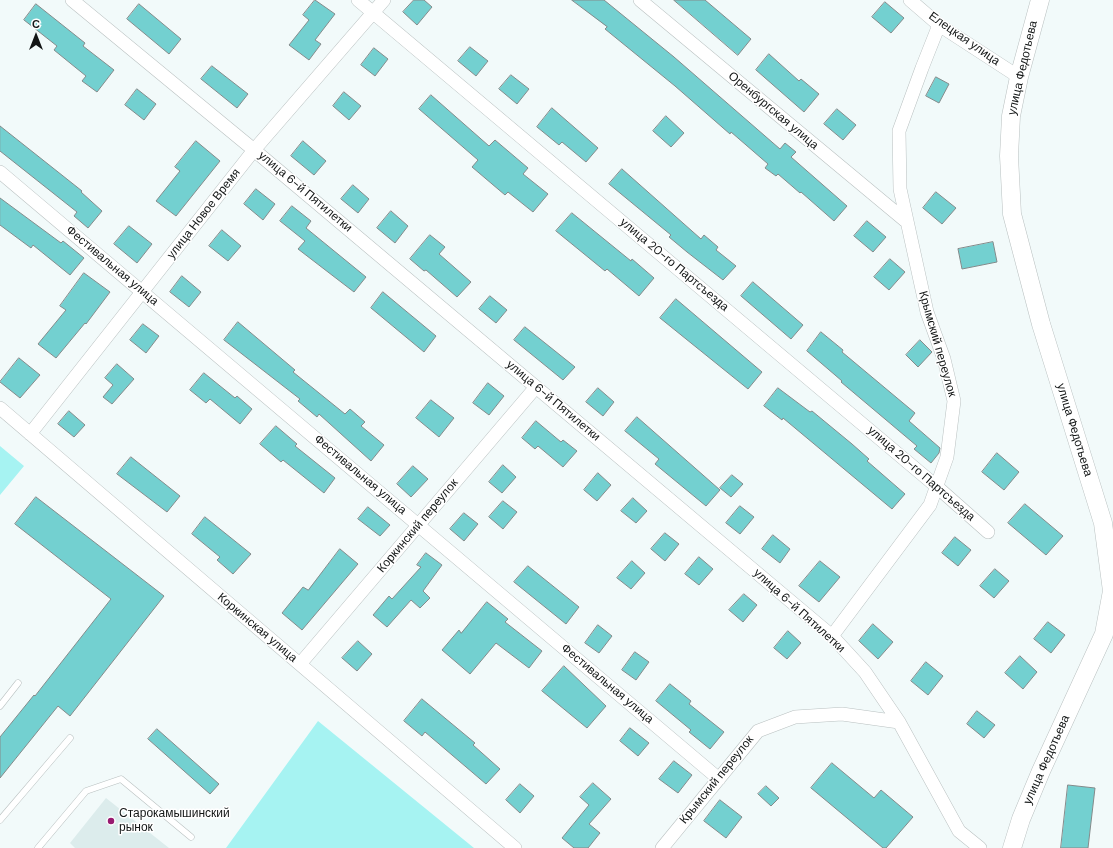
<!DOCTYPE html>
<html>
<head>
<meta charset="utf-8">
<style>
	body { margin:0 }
	#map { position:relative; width:1113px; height:848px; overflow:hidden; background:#f2fafa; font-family:"DM Sans",sans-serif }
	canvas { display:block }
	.north { position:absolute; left:16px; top:16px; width:40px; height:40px; -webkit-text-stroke:3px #fff; paint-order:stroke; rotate:0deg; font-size:11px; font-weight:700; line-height:16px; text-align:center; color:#131616 }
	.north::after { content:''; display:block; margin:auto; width:14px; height:18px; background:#131616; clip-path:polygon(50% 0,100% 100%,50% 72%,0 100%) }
</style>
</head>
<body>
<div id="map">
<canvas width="1113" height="848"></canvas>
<div class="north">С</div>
</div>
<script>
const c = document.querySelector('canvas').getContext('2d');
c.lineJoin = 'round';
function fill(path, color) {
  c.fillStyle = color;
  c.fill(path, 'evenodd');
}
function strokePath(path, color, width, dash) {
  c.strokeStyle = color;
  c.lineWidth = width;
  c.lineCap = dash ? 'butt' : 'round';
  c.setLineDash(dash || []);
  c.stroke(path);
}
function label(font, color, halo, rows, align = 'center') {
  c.font = font + ' "DM Sans",sans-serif';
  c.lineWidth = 3;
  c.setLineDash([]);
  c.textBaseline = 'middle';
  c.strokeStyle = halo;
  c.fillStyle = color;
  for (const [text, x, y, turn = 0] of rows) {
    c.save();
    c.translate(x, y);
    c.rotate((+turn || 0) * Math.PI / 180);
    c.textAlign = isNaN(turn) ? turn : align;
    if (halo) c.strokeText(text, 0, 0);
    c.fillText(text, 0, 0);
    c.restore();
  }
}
fill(new Path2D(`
	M106,798L169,848H75L70,843Z`), '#dcecec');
fill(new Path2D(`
	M0,446L24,466L0,495Z
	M318,721L474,848H226Z`), '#a6f3f2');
const building = new Path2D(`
	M315,0L335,14L315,40L321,44L309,60L289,45L309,20L303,15Z
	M414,0H424L432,7L417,25L403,12Z
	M572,0H604L674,57L780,149L785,143L796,152L791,157L847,206L834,221L801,192L800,193L778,174L776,176L765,168L768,164L731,132L730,134L675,86L605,29L607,27Z
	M674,0H705L751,39L738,55Z
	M885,2L904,18L891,33L872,17Z
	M36,4L85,43L83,46L114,70L97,92L82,81L86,76L54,50L57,46L24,20Z
	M139,4L181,39L169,54L127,19Z
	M470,47L488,61L476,76L458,61Z
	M374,48L388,59L375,76L361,65Z
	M769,54L799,81L801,79L819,94L804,112L756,70Z
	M212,66L248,94L237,108L201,79Z
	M511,75L529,89L517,104L499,89Z
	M936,77L949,84L939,103L926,96Z
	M137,89L156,104L144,120L125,105Z
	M344,92L361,106L349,120L333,106Z
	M431,95L489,146L495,140L528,168L523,174L548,194L533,212L508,192L505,195L472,167L478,160L419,109Z
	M552,108L598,148L586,162L562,142L559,145L537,127Z
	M837,109L856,125L843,140L824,124Z
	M666,116L684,133L671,147L653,131Z
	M0,126L82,191L81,192L102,211L88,228L74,216L77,212L0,151Z
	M196,141L220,161L176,216L156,201L180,171L175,167Z
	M303,141L326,161L314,175L291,156Z
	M622,169L701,239L704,235L718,247L716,250L736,266L723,280L687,252L669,237L671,235L609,184Z
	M353,185L369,199L358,213L341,199Z
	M256,189L275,204L263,220L244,204Z
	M936,192L956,208L942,224L923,208Z
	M0,198L61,243L63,241L84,258L70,275L33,245L31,248L0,225Z
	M292,206L311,221L306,228L366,277L354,292L298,249L305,241L280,221Z
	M391,211L408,226L395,243L377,228Z
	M572,213L631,261L632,259L654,278L639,296L607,269L605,271L556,231Z
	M867,221L886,237L873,252L854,236Z
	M129,226L152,244L137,263L114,244Z
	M222,230L241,246L228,261L209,246Z
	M430,235L445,247L439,254L471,282L457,297L426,270L424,271L410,259Z
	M993,242L997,262L962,269L958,249Z
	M890,259L905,272L889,290L874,277Z
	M84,273L110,292L86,324L85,323L56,358L38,344L66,310L60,306Z
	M182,276L201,292L189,307L170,292Z
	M753,282L803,325L791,339L741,296Z
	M383,292L436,336L424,352L371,308Z
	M490,296L507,310L496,323L479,309Z
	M676,299L762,372L748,389L660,318Z
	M238,322L295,370L293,372L345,414L350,409L365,422L361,426L384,445L371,461L319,414L317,417L298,401L300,399L224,340Z
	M143,324L159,336L146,353L130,340Z
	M525,327L575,367L563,380L514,340Z
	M821,332L843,350L842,352L915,413L909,421L940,448L939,453L931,463L914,449L917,446L841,382L842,381L807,351Z
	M920,340L932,352L918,367L906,355Z
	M19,358L40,375L20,398L0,382Z
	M117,364L134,379L112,404L103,397L113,385L105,378Z
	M204,373L235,398L237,396L252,409L240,424L210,399L206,403L190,390Z
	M488,383L504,396L489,415L473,403Z
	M598,388L614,402L603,416L586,402Z
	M778,388L810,412L812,411L852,444L869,459L867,461L905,494L892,509L783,418L782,420L764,406Z
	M431,400L454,418L439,437L416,418Z
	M69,411L85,425L74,437L58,424Z
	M637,417L720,490L706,506L655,464L659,459L625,431Z
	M536,421L561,442L563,440L577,451L563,467L538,446L535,449L522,438Z
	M276,426L297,444L295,446L335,478L324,493L283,460L281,462L260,444Z
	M997,453L1019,472L1004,490L982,472Z
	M131,457L180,496L167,512L117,474Z
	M503,465L516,477L502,493L489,482Z
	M413,466L428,479L411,497L397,484Z
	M598,473L611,485L597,501L584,490Z
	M732,475L743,484L731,497L720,488Z
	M36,497L164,596L70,716L58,706L0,778V737L34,695L35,696L111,599L15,524Z
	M633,498L647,511L636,523L621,511Z
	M503,501L517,512L503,529L489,517Z
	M1025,504L1063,536L1046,555L1008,523Z
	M740,506L754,517L740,534L726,523Z
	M368,507L390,525L380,536L358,519Z
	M464,513L478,524L464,541L450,529Z
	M205,517L251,554L233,574L217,560L220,557L192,534Z
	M665,533L679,544L665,561L651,549Z
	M773,535L790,549L780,563L762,549Z
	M955,537L971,550L958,566L942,553Z
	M340,549L358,564L302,630L282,613L303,587L308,590Z
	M426,553L442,565L423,591L430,598L420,608L411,600L387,627L373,615L389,596L392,599L421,567L417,565Z
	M699,557L713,569L699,585L685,574Z
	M632,561L645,573L631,589L617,578Z
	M820,561L840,577L819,602L799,586Z
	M528,566L579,607L566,624L514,582Z
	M995,569L1009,581L994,598L980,586Z
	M744,594L757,605L743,622L729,610Z
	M487,602L508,619L505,622L542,651L529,668L496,643L470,674L442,650L459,630L461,633Z
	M1048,622L1065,635L1051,653L1034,639Z
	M873,624L893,642L878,659L859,641Z
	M598,625L612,636L599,653L585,643Z
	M788,631L801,643L787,659L774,648Z
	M358,641L372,654L357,671L342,658Z
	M635,652L649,662L636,680L622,670Z
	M1020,656L1037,672L1023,689L1005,673Z
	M926,662L943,676L928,695L911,681Z
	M564,666L606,706L587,728L542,691Z
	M670,684L691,701L689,704L724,732L710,749L689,732L691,730L656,701Z
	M422,699L475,743L473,745L500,769L486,784L425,732L422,736L404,721Z
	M977,711L995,725L984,738L967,724Z
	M630,728L649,743L638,756L620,741Z
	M157,729L219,784L210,794L148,739Z
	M674,761L692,775L678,793L659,779Z
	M832,763L874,798L881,790L913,817L886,848H883L811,788Z
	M593,783L611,799L589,824L600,833L588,848H574L562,838L589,805L580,797Z
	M520,784L534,796L520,813L506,800Z
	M1068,785L1095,788L1088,848H1061Z
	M766,786L779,798L771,806L758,794Z
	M720,800L742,817L726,838L704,821Z`);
fill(building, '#73d0d0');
strokePath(building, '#848b8b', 1);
const lane = new Path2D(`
	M0,706L18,683
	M0,820L70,738
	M38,848L86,791L121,779L191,837`);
const street = new Path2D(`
	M72,0L254,150L832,636L865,672L899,722L959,831L980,848
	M358,0L936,486L988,532
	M640,0L907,222
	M910,0L939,25L1019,77
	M0,172L719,779
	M0,408L515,848
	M30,434L254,150L384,0
	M832,636L930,505L947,457L954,401L944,359L927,312L900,189L899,131L922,68L939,25
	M300,664L536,387
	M662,848L758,731L795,717L842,714L899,722`);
const secondary = new Path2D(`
	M1012,848L1021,819L1041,771L1104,634L1112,591L1103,523L1041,324L1012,214L1009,156L1011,116L1019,77L1040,0`);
strokePath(lane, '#b9c0c0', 7);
strokePath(street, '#b9c0c0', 14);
strokePath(secondary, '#b9c0c0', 19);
strokePath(lane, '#fff', 6);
strokePath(street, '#fff', 13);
strokePath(secondary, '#fff', 18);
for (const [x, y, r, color] of [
	[111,821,4,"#981970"]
]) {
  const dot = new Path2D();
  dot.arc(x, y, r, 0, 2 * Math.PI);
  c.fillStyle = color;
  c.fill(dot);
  strokePath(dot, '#fff', 1.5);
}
label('12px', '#131616', '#fff', [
	["Елецкая улица",964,39,35],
	["улица Федотьева",1023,68,-77],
	["Оренбургская улица",773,111,40],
	["улица 6-й Пятилетки",305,192,40],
	["улица Новое Время",204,214,-52],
	["улица 20-го Партсъезда",674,265,40],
	["Фестивальная улица",112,266,40],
	["Крымский переулок",937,344,74],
	["улица 6-й Пятилетки",553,401,40],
	["улица Федотьева",1074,430,73],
	["улица 20-го Партсъезда",921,474,41],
	["Фестивальная улица",360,475,40],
	["Коркинский переулок",418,526,-50],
	["улица 6-й Пятилетки",799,611,42],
	["Коркинская улица",257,628,40],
	["Фестивальная улица",607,684,40],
	["улица Федотьева",1047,760,-66],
	["Крымский переулок",717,780,-51]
]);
label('12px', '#131616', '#fff', [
	["Старокамышинский",119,814],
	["рынок",119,828]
], 'left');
</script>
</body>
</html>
